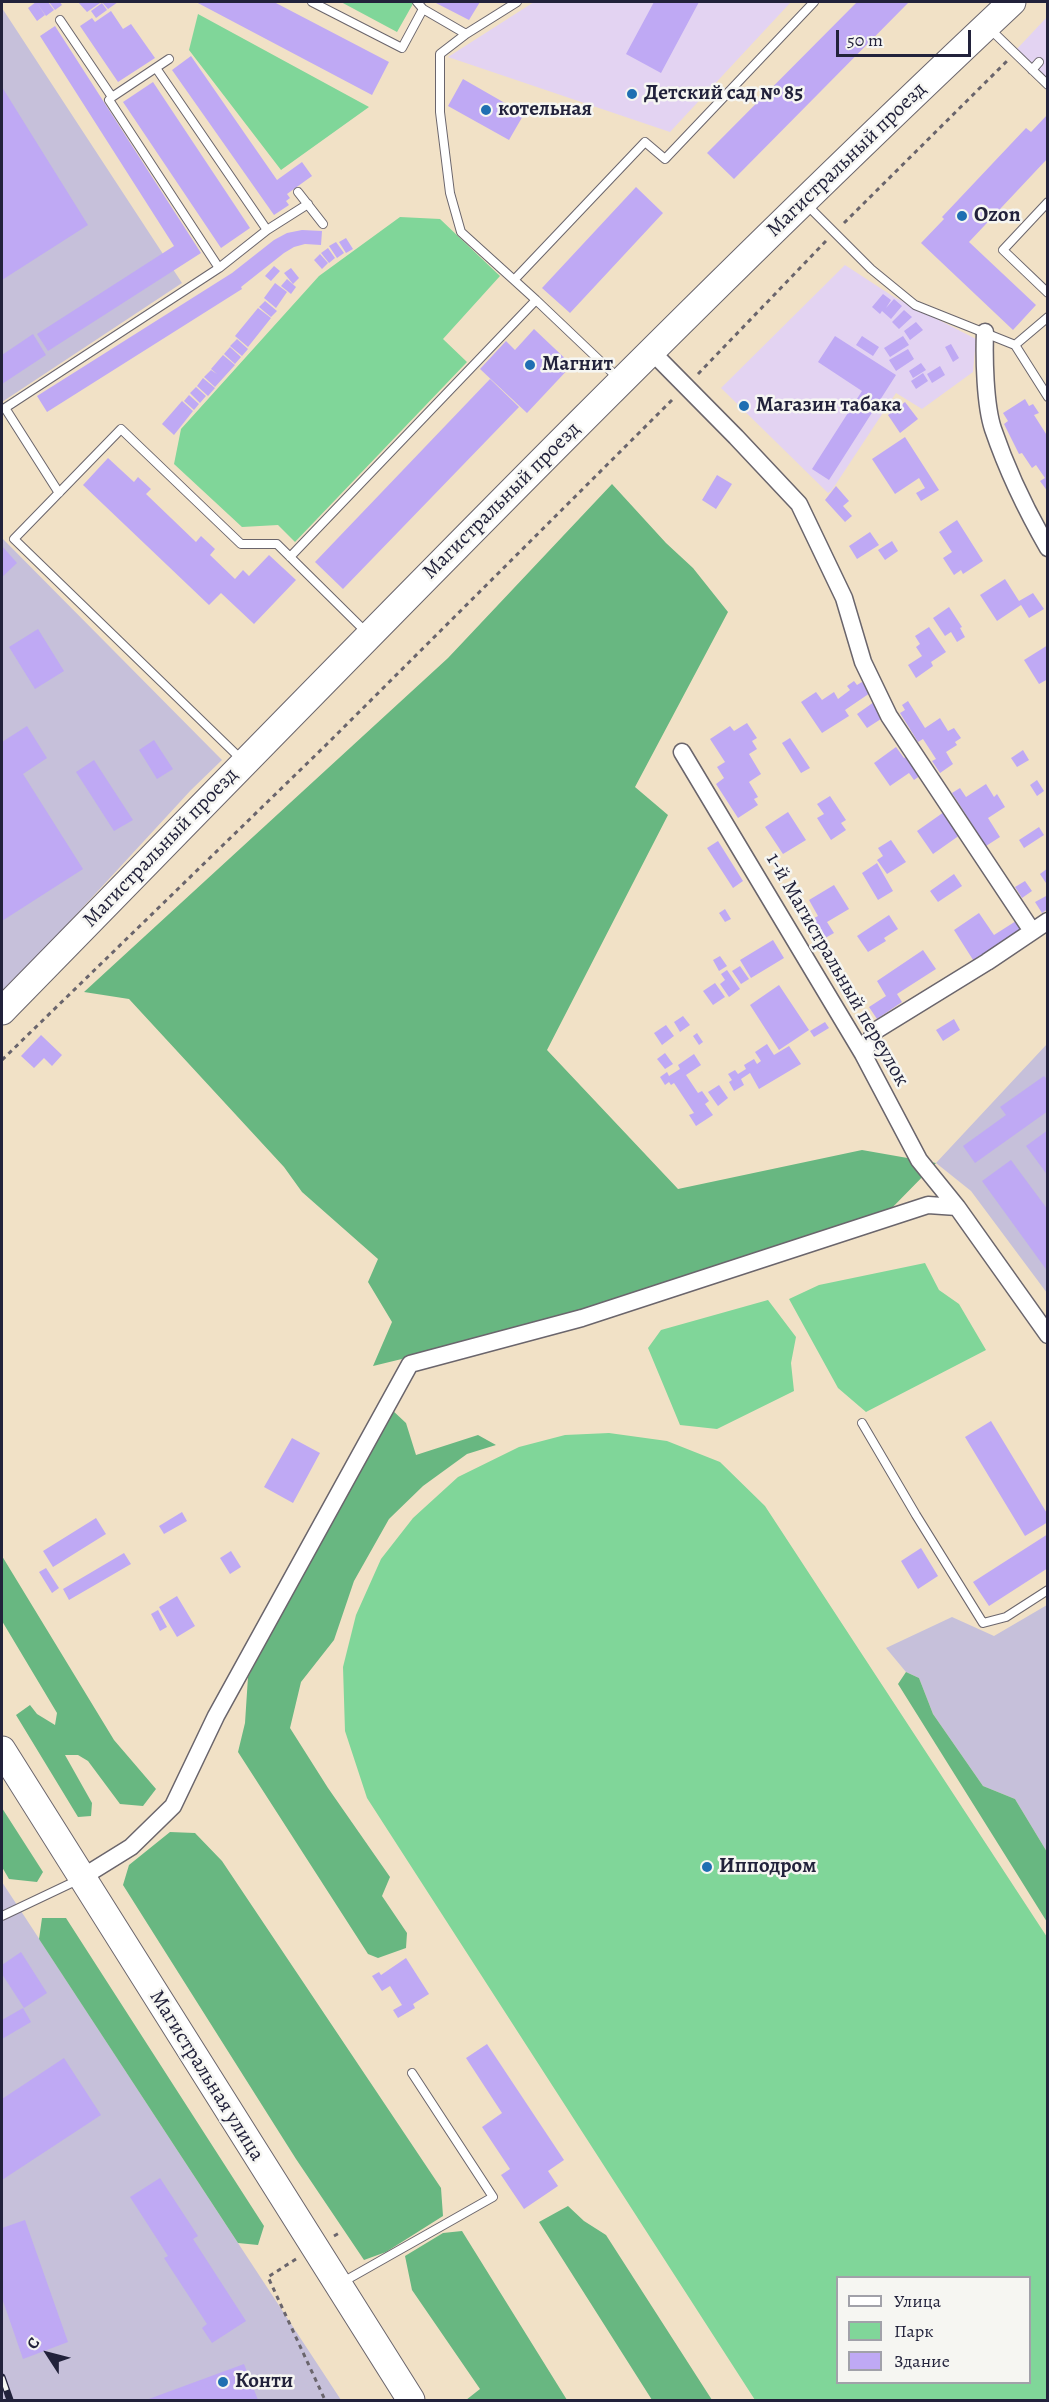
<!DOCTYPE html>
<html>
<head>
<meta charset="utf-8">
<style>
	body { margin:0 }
	#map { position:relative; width:1049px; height:2402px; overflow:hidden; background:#f1e1c6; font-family:Alegreya,serif }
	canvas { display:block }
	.frame { position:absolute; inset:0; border:3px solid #22223b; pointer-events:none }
	.legend { position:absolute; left:836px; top:2276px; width:195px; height:108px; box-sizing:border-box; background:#f6f6f2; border:2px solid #a1a1a9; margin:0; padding:8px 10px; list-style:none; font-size:18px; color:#22223b }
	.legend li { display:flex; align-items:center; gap:12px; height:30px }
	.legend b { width:30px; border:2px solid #a1a1a9 }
	.north { position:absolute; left:18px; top:2324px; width:60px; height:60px; -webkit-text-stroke:4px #f6f6f2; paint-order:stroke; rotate:306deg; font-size:16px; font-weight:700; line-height:24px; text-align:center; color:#22223b }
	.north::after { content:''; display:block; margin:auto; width:21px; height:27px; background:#22223b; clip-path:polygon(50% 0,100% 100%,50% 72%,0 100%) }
	.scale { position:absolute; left:836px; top:30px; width:135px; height:27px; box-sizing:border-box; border:3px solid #22223b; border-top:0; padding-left:8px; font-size:18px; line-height:21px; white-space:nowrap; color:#22223b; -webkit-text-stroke:4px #f6f6f2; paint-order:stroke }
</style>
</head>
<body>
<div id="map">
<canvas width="1049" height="2402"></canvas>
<div class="frame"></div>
<ul class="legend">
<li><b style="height:8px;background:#fff"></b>Улица</li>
<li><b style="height:16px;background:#80d699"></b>Парк</li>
<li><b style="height:16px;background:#bfa9f4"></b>Здание</li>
</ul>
<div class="north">С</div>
<div class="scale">50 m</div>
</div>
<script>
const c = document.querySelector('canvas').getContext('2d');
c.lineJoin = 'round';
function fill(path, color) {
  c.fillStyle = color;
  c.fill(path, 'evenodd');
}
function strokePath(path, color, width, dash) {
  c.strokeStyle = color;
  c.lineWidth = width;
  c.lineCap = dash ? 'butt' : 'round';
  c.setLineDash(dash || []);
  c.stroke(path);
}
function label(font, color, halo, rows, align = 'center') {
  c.font = font + ' Alegreya,serif';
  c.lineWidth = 5;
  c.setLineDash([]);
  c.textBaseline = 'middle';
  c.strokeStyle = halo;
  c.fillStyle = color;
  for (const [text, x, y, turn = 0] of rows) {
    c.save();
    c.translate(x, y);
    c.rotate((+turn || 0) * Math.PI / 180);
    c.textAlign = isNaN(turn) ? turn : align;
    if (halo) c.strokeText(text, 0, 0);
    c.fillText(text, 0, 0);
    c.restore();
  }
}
fill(new Path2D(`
	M534,2H791L670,132L448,57Z
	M1047,17V83L1015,51Z
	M845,265L894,297L976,339L973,372L922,409L896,393L832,490L828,493L721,388Z`), '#e3d3f2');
fill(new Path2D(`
	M2,8L182,283L2,402Z
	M2,538L222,760L191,790L2,995Z
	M1047,1044V1293L971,1191L936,1163Z
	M1047,1605V1852L1015,1799L983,1786L933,1714L919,1678L906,1672L886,1648L952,1617L994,1636Z
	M2,1882L238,2243L341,2400H2Z`), '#c6c0da');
fill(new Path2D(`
	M341,2H414L397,32Z
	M198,14L369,107L281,170L189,50Z
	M400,217L440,219L500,276L443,339L467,362L295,542L278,525L242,527L174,464L181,429L319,276Z
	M925,1263L939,1290L959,1304L986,1350L866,1412L838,1388L789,1299L819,1285Z
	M768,1300L796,1337L791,1363L794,1391L717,1429L680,1425L648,1348L661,1330Z
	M609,1433L667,1441L720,1462L765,1506L1047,1937V2400H755L367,1798L345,1731L343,1667L356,1615L381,1559L413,1518L458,1477L519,1447L565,1435ZM838,2278H1030V2382H838Z`), '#80d699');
fill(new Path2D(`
	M612,484L666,543L693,568L728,612L635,787L668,815L547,1050L678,1189L862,1150L936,1163L885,1215L591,1313L373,1366L392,1322L368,1282L378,1259L302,1192L284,1167L129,999L84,992L448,658Z
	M391,1409L406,1423L416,1455L478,1435L496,1445L467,1454L423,1486L389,1519L354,1581L334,1640L301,1682L290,1728L328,1788L390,1877L382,1896L407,1933L406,1948L378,1958L368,1954L238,1752L245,1723L248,1677Z
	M2,1556L114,1740L156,1789L143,1806L120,1804L88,1761L78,1755H65L92,1803L91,1816L78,1817L16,1715L30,1705L37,1714L55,1725L57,1713L2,1621Z
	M906,1672L919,1678L933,1714L983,1786L1015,1799L1047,1852V1922L898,1684Z
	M2,1808L43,1872L37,1882L9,1879L2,1867Z
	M170,1832L195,1833L222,1861L441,2188L443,2216L386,2252L364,2260L296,2159L123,1885L129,1865Z
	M42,1918H66L264,2226L258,2245L238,2243L39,1939Z
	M568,2206L584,2221L606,2235L712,2400H652L539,2222Z
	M462,2231L567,2400H466L480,2389L412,2290L405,2256L443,2233Z`), '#68b781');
fill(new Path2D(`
	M36,2H48L54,10L46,16Z
	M36,2L45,15L37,21L28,8Z
	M49,2H60L62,5L55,10Z
	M78,2H99L100,3L87,12Z
	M102,2H118L108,9Z
	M196,2H274L389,62L372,95Z
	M434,2H480L469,20Z
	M654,2H699L661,73L626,54Z
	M857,2H909L734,179L707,153Z
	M102,3L107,10L96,18L91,11Z
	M111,11L123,29L131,24L155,58L118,82L80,26L92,18L95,22Z
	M55,26L201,253L48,351L37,334L174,246L40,36Z
	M191,56L277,180L302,162L312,176L287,194L290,198L286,201L289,205L274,215L172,70Z
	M463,79L524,114L509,140L448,106Z
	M153,82L250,228L221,248L123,102Z
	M2,87L88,225L2,280Z
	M1048,114V158L969,242L1036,305L1013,330L921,243L944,219L942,217L1026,128L1031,132Z
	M636,187L663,213L570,313L542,288Z
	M302,230L322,231L321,245L305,244L294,247L284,253L241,287L242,289L47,412L37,396L232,273L274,240L287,233Z
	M346,238L353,249L346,253L339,242Z
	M336,242L344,253L337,258L329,246Z
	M328,248L335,258L329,263L321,253Z
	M320,254L328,263L322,269L314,260Z
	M274,266L280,271L271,281L265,276Z
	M291,268L299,278L293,284L284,273Z
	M287,279L296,287L291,294L281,286Z
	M275,283L287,292L276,308L264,298Z
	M883,294L891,300L886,308L894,299L902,306L891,319L882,311L880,314L872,307Z
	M265,301L277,311L271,317L259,307Z
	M258,308L271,318L248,347L235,336Z
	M904,310L912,317L899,329L892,322Z
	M916,322L923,330L910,340L904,331Z
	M534,329L572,365L527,413L480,369L506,341L515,350Z
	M33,334L46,355L2,384V355Z
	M835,336L896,375L829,480L812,469L862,391L818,362Z
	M862,336L879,347L873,356L856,345Z
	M903,336L909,345L890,357L884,348Z
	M237,339L248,349L242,356L230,346Z
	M951,344L959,358L953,362L945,347Z
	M230,347L241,357L235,364L224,354Z
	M908,349L914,359L896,371L889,360Z
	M223,355L235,365L215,387L204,377L211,370L217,374L211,369Z
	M921,363L926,370L913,378L909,371Z
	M940,366L945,375L932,383L927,374Z
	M923,373L928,381L916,389L911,381Z
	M203,378L215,388L208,396L197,386Z
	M490,379L519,407L343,589L315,562Z
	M196,387L206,396L200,403L190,393Z
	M189,395L199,404L194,410L184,401Z
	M1025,399L1029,406L1033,404L1039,413L1034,415L1048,437V492L1040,481L1045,478L1036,465L1032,468L1022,453L1019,454L1004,424L1008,421L1003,413Z
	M182,401L193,411L174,435L162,424Z
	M743,401L748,405L744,410L739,406Z
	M905,402L918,419L900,433L888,415Z
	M905,437L939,490L921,501L916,493L925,488L919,478L895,494L872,459Z
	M108,458L134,482L138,477L151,489L146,494L196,542L201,536L215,549L210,555L235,579L243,570L249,576L269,555L296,580L254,624L221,593L209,605L83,485Z
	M717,475L732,484L716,509L702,500Z
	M836,486L849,501L843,506L852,516L845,522L825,500Z
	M957,520L983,561L963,574L961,570L954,575L943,558L952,552L939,532Z
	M870,532L879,545L857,559L849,546Z
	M892,541L898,551L885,560L878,550Z
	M2,546L17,563L2,577Z
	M1005,579L1019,601L1033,593L1044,609L1029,618L1021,605L997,621L980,595Z
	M949,607L962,627L960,628L965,637L957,642L951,632L945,636L933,618Z
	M929,627L946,652L931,662L933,666L916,678L908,665L922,656L916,647L920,644L915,636Z
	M38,629L64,671L35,689L9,647Z
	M1048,645V679L1039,684L1024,660Z
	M854,681L857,685L862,682L870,693L845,710L849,716L822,733L801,702L816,692L822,700L834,692L838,699L850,690L847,686Z
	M908,701L925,728L940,718L948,731L954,728L961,738L955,742L957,745L946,752L953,764L940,773L932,761L936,759L923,739L918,742L900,713L905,710L902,705Z
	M874,702L884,717L867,728L857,714Z
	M747,723L757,738L752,741L757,749L749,754L761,774L749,782L758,797L754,799L758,805L738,818L716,784L724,778L717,767L725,762L710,739L730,726L734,731Z
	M27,726L47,758L23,774L83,869L2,921V742Z
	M790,738L810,768L801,773L782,743Z
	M154,740L173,769L157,779L139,750Z
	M896,747L904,758L908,756L921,775L914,780L909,773L890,786L874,763Z
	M1023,750L1029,760L1017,767L1011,758Z
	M94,760L133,820L114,831L76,772Z
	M1037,780L1044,791L1037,796L1030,785Z
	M986,784L994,797L997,794L1005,807L988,818L1000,837L986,846L952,793L960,788L966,797Z
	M830,796L846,820L841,823L846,830L831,840L817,818L824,814L817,804Z
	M788,812L806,840L783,854L765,827Z
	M944,812L960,835L933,854L917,831Z
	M1039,827L1044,835L1024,848L1019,840Z
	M891,840L906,862L887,874L877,860L883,856L878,848Z
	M718,841L743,881L733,888L707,848Z
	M877,863L893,891L878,900L862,873Z
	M1048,868V886L1040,874Z
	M954,874L962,886L938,902L930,891Z
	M1025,881L1032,891L1022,898L1015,887Z
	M834,885L849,909L827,922L834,933L820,941L812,928L816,926L812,919L818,916L809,900Z
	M1048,895V909L1042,913L1035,902Z
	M725,909L731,919L725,922L719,913Z
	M979,913L994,935L1016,921L1023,931L975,963L954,930Z
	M889,915L898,929L884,938L886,941L868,952L857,936Z
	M773,940L784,958L751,978L740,960Z
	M923,950L936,969L897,994L902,1002L877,1019L869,1007L886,996L877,981Z
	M720,956L727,966L719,971L713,960Z
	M740,966L749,979L741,984L732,971Z
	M727,970L740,989L729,997L720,984L725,980L721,974Z
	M715,983L725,997L713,1005L703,991Z
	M779,985L809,1030L779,1050L750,1005Z
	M683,1016L690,1025L680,1032L674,1022Z
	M954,1019L960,1030L943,1041L936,1030Z
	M825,1022L829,1028L814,1037L810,1031Z
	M666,1025L674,1036L662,1045L654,1033Z
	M697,1033L703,1042L699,1045L693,1036Z
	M41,1035L62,1055L52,1066L44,1058L34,1068L21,1056Z
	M767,1044L774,1055L789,1046L801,1064L759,1089L750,1073L741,1079L744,1085L734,1091L729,1082L732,1080L728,1074L735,1070L738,1074L746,1069L744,1065L754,1059L757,1064L761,1061L755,1052Z
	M665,1053L673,1064L665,1069L657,1059Z
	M694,1054L701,1065L686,1075L698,1093L702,1091L709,1101L705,1104L713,1115L696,1126L689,1115L694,1113L674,1083L671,1085L669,1082L665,1085L660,1077L667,1072L669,1076L680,1069L678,1065Z
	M1044,1076L1048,1080V1111L975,1163L963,1146L1006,1115L1000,1107Z
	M719,1085L728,1098L718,1106L708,1092Z
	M1048,1130V1176L1026,1146Z
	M1011,1160L1048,1210V1272L982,1181Z
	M991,1421L1048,1515V1522L1025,1536L965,1437Z
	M292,1438L320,1453L293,1503L264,1487Z
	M182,1512L187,1521L164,1534L159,1526Z
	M96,1518L106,1534L53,1567L43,1551Z
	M1048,1534V1568L989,1606L973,1582Z
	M921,1548L938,1576L918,1589L901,1561Z
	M231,1551L241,1567L230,1574L220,1558Z
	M124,1553L131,1564L69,1600L63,1589Z
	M46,1568L59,1588L52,1593L39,1572Z
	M177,1596L195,1626L177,1637L159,1607Z
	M158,1610L167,1627L160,1631L151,1614Z
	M21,1952L47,1993L24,2008L2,1974V1965Z
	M406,1958L429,1994L413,2004L415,2008L398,2018L393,2010L402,2005L390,1986L382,1991L372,1976L379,1972L381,1975Z
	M23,2008L31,2022L2,2039V2020Z
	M487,2044L564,2160L548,2171L558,2186L524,2209L501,2175L510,2169L482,2127L502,2113L466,2058Z
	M64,2058L101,2115L2,2180V2099Z
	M160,2178L198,2236L193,2239L246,2321L212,2343L202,2328L207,2324L164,2258L168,2256L130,2197Z
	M25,2220L68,2342L23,2359L2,2298V2228Z
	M244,2364L258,2400H146Z`), '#bfa9f4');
const lane = new Path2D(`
	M312,2L402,48L423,9
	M417,2L423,9L466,34L517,2
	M60,20L112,97L169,59
	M990,29L1048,85
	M466,34L440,54V112L450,193L461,232L514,280
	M156,68L267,230L308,204
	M1032,70L1039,62
	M112,97L109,100L219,268
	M298,192L323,224
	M1048,202L1003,250L1048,293
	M806,204L871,269L915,305L1015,345L1048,397
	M536,300L618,378
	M1015,345L1048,317
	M59,493L5,408L219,268L267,230
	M290,557L536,300L514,280L645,142L665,159L814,2
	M242,760L14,539L121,429L241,544H277L367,633
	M862,1423L916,1515L983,1623L1006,1617L1048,1590
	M2,1916L80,1879
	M341,2283L493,2197L412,2073`);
const street = new Path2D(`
	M985,332C984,358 985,405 993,429C1007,470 1026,510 1048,548
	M652,352L736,437L799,504L844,598L863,662L889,716L1032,931
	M682,752L863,1054L919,1160L957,1207L1048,1335
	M863,1054L875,1031L987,962L1048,921
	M81,1878L131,1847L173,1806L216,1716L410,1364L582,1318L928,1205L957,1207`);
const primary = new Path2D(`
	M2,1011C335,671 665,328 1012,2
	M2,1750L411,2400`);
strokePath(lane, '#6a656c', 10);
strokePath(street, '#6a656c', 19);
strokePath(primary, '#6a656c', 29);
strokePath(new Path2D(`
	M844,223L1007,61
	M698,374L826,241
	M2,1060L327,744L674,398
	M334,2236L341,2232
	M296,2259L268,2277L325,2400`), '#6a656c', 3, [4.5, 4.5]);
strokePath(lane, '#fff', 8);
strokePath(street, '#fff', 16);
strokePath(primary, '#fff', 27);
const rail = new Path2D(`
	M2,2377L10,2400`);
strokePath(rail, '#22223b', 7);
strokePath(rail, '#f6f6f2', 4.5, [14]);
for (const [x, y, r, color] of [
	[632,94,6,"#1f6fb2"],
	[486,110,6,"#1f6fb2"],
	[962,216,6,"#1f6fb2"],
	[530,365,6,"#1f6fb2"],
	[744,406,6,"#1f6fb2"],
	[707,1867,6,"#1f6fb2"],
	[223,2382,6,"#1f6fb2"]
]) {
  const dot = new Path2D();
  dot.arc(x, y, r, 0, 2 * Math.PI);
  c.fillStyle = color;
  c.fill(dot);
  strokePath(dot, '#f6f6f2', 2);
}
label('bold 21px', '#22223b', '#f6f6f2', [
	["Детский сад № 85",644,94],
	["котельная",498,110],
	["Ozon",974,216],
	["Магнит",542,365],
	["Магазин табака",756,406],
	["Ипподром",719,1867],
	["Конти",235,2382]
], 'left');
label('21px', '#22223b', '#f6f6f2', [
	["Магистральный проезд",847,160,-44],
	["Магистральный проезд",502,501,-45],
	["Магистральный проезд",161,848,-46],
	["1-й Магистральный переулок",837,970,60],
	["Магистральная улица",206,2076,58]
]);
</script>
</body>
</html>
